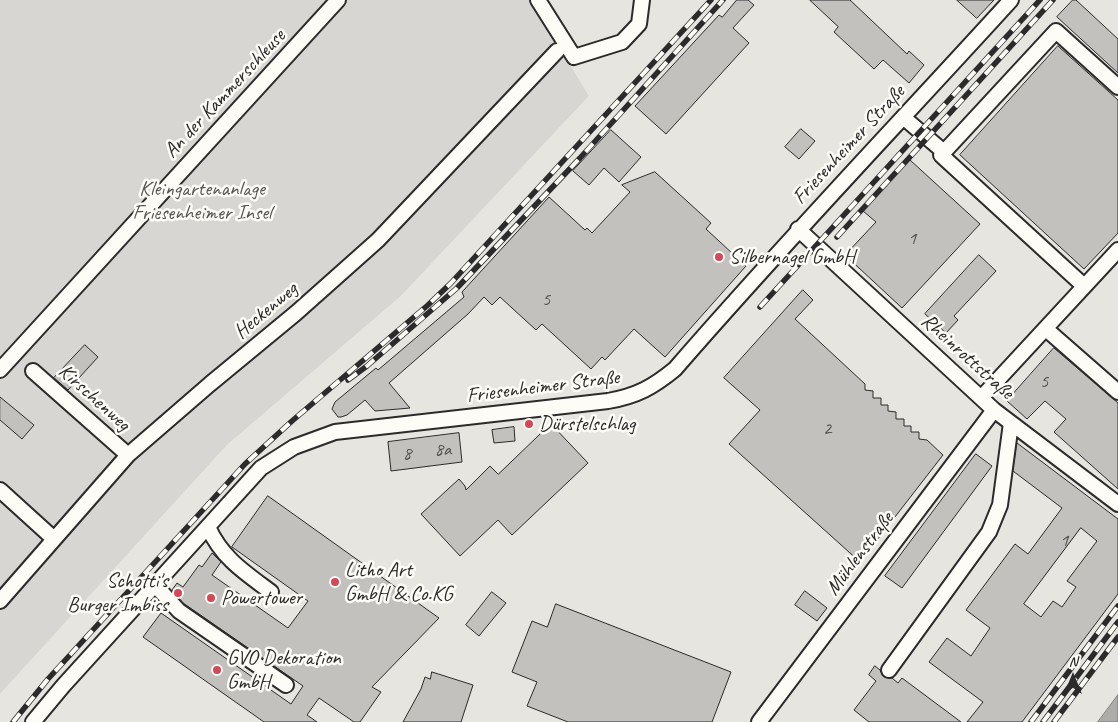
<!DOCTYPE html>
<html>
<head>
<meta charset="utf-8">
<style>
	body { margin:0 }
	#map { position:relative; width:1118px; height:722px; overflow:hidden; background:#f5f4ef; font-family:Caveat,sans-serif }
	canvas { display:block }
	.north { position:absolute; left:1048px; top:652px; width:50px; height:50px; -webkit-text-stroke:4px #fdfcf7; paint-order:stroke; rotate:0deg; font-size:14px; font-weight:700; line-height:20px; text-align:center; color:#2b2b2b }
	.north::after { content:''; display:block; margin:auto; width:18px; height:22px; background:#2b2b2b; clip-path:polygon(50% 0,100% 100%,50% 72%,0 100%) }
</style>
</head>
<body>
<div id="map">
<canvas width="1118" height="722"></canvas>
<div class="north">N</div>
</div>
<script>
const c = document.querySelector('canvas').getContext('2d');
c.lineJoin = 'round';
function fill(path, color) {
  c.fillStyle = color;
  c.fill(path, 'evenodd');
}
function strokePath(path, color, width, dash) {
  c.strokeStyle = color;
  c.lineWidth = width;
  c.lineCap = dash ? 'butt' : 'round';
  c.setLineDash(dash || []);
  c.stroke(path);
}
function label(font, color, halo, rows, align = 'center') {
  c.font = font + ' Caveat,sans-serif';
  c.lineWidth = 5;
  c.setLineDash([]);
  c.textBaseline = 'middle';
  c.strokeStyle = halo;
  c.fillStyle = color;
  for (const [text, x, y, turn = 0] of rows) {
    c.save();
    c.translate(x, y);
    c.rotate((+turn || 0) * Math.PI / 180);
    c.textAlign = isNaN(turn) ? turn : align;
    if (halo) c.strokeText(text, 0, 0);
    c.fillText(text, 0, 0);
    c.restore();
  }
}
fill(new Path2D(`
	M531,0H1118V695L1097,722H0V694L227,445L401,296L589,96Z`), '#e6e5e0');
fill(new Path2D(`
	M0,0H531L589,96L401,296L227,445L0,694Z`), '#d7d6d2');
const water = new Path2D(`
	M1118,695V722H1098Z`);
fill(water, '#adaca9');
strokePath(water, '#797877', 1);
const building = new Path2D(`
	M737,0H748L754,5L733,28L749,43L666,134L635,106L719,15L722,17Z
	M810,0H850L907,54L909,51L924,65L909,83L883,60L874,69L834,32L838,27Z
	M957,0H994L977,18Z
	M1073,0H1076L1118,39V73L1057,17Z
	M1058,46L1118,100V233L1084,269L960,155Z
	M801,129L815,141L799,159L785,147Z
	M611,130L641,157L619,182L604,168L589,185L573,171Z
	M910,160L980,224L902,308L845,255L876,222L863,211Z
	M655,172L711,223L706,229L746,266L665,357L634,329L605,360L602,357L591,369L542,324L536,330L500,297L492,305L484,297L468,314L389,383L410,408L375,411L365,400L347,415L341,417H338L332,409L335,402L376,368L378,370L464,297L462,292L549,197L585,230L587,228L592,233L630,192L622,185Z
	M979,255L996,271L954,316L958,320L946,333L925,314Z
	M803,290L813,300L795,319L865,384V390L873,391V398H881V405H888V411L896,412V419H904V426H911V432H919V439L927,440L943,455L860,562L729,444L760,410L724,378Z
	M85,345L98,357L68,390L54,378Z
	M1054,348L1118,403V489L1054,432L1066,419L1045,401L1027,419L1007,401Z
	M0,397L34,425L22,439L0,420Z
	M551,424L588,463L512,535L498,520L460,556L421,514L459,479L465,486L466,490L490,466L498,474Z
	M514,427L515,441L494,443L492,430Z
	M459,433L462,462L391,471L388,442Z
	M1017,443L1118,519V594L1022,722H967L983,702L929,662L947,638L971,656L990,628L966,610L1015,544L1028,554L1062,508L1013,471ZM1081,528L1097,541L1067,581L1076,587L1062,607L1053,601L1041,617L1024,604Z
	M976,454L992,466L902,588L885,576Z
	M268,496L439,618L372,687L381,692L360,722H354L319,698L307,715L317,722H264L143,637L161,613L291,704L303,686L183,603L172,590L177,583L183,587L199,565L202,567L212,553L221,562L212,575L288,628L308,601L232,547Z
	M805,591L827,608L817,621L795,605Z
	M492,592L506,603L479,636L466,625Z
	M556,604L731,672L712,722H568L527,706L537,682L512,672L532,621L547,627Z
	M875,666L880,670L884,677L892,678L898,683L902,678L961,722H869L854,710L876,681L869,675Z
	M432,672L473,685L461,722H403L421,689L425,677L430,679Z`);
fill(building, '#c2c1be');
strokePath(building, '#2b2b2b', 1);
const minor = new Path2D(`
	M538,0L574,57L622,42L639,24L642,0
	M903,117L944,152L941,155L1084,286
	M944,152L1056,31L1118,87
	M798,229L994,410L1118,504
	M1046,329L1118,392
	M0,370L338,0
	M33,371L128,455
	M981,398L1118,250
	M0,490L54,539
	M208,527C222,558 244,572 271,592
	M155,585L179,611L286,685
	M0,601L128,455L210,384L296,313L378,240L557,51
	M889,670L989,532L1000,505L1011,423
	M33,722L63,686L261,468L294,447L335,432L608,401C637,396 653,387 675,369C784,243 899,123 1011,0
	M759,722L994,410`);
strokePath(minor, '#2b2b2b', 18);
strokePath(minor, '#fdfcf7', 14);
const rail = new Path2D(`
	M837,237L1053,0
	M760,307L1040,0
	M348,380L367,366L457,288L580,158L723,0
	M13,722L48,679L245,464L292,421L428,305L451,283L711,0
	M1031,722L1118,606
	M1043,722L1118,622
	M1054,722L1118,637`);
strokePath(rail, '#2b2b2b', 5.5);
strokePath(rail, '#fdfcf7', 4, [11]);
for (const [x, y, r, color] of [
	[719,257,5,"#d1495b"],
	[529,424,5,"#d1495b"],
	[335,582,5,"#d1495b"],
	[178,593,5,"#d1495b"],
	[211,598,5,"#d1495b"],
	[217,670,5,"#d1495b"]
]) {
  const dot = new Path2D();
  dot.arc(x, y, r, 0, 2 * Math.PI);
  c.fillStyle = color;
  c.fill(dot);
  strokePath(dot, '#fdfcf7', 2);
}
label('19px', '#515050', null, [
	["1",912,239],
	["5",546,300],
	["5",1044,382],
	["2",827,429],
	["8a",443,450],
	["8",407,454],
	["1",1064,541]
]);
label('21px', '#2b2b2b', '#fdfcf7', [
	["An der Kammerschleuse",225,94,-47],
	["Friesenheimer Straße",849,145,-47],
	["Heckenweg",266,311,-40],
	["Rheinrottstraße",967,357,42],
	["Friesenheimer Straße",543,387,-7],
	["Kirschenweg",94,398,42],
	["Mühlenstraße",860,554,-53]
]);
label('21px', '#565655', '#fdfcf7', [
	["Kleingartenanlage",202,189],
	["Friesenheimer Insel",202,213]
]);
label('21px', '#2b2b2b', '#fdfcf7', [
	["Silbernagel GmbH",729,257],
	["Dürstelschlag",539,424],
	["Litho Art",345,570],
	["GmbH & Co.KG",345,594],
	["Schotti's",168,581,"right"],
	["Burger Imbiss",168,605,"right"],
	["Powertower",221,598],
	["GVO Dekoration",227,658],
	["GmbH",227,682]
], 'left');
</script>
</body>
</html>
